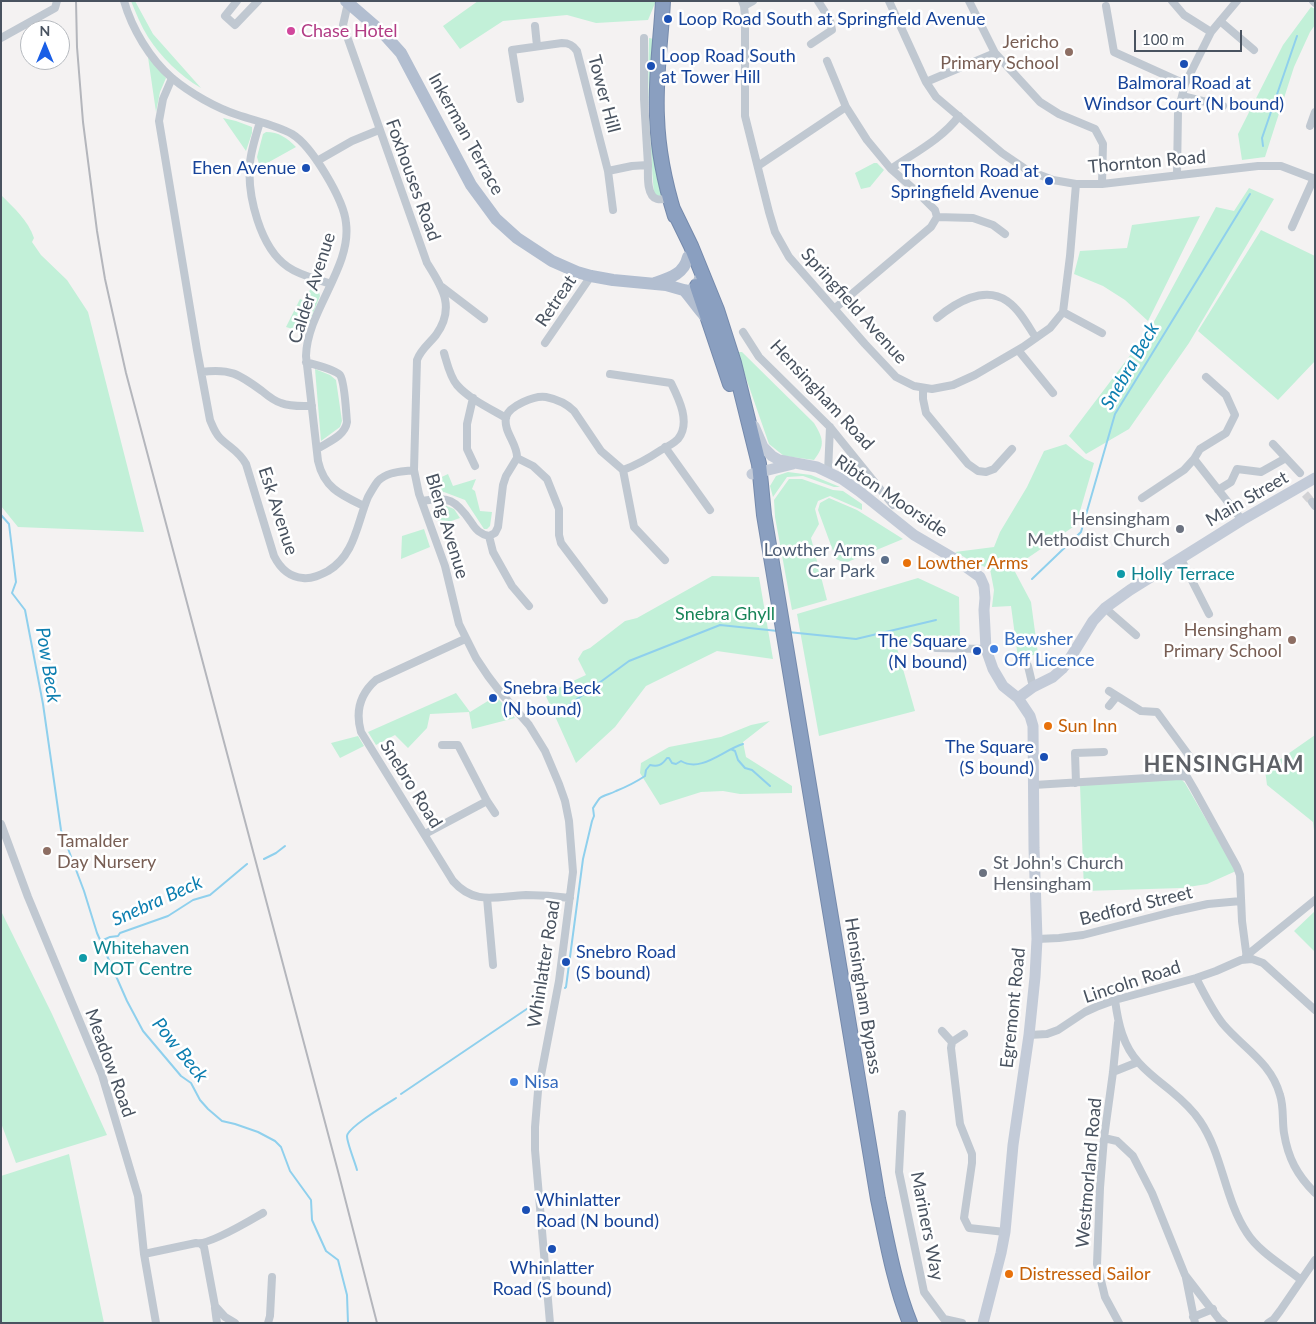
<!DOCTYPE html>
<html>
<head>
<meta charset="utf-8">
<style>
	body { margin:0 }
	#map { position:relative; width:1316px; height:1324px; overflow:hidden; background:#f4f2f2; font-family:Lato,sans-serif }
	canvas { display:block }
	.frame { position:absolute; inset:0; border:2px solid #495360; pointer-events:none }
	.north { position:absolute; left:20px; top:20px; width:50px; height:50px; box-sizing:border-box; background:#fff; border:1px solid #b6babf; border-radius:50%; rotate:0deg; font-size:14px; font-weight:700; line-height:20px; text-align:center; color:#495360 }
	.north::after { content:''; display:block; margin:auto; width:18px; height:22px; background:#1a5fe6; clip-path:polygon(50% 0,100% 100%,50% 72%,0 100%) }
	.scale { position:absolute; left:1134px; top:30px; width:108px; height:22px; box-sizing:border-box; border:2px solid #495360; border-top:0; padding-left:6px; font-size:15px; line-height:18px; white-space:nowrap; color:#495360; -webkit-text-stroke:4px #fff; paint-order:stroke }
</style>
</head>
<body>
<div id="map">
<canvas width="1316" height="1324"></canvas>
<div class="frame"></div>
<div class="north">N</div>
<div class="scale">100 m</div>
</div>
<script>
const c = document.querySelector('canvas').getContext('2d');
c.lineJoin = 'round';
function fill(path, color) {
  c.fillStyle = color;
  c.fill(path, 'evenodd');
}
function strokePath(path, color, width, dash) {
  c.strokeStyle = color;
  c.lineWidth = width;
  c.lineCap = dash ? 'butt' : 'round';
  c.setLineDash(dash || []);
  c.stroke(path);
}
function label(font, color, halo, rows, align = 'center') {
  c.font = font + ' Lato,sans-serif';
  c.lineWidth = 5;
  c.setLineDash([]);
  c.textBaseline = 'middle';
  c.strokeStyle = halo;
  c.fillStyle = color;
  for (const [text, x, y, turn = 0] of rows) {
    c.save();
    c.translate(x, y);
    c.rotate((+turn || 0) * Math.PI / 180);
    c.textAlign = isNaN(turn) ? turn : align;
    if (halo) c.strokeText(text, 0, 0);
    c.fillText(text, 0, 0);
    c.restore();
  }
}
fill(new Path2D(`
	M131,1H135L153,34L201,88C180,76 161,57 148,37C141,26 136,13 131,1Z
	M478,1H656L648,20L596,23L567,15L503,21L460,49L443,26Z
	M1311,7L1315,9V25L1310,32L1294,67L1265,157L1242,160L1238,134L1283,45Z
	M649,38L654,39L653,147L661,194L660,197L654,195C650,143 647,90 649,38Z
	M148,57L163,74L166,78L160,92L156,112Z
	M223,118L236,121L252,127V133L246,151Z
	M266,132C279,132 287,138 296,147L260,167L257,157L263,134Z
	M874,163H877L884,170L870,187L861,189L855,173Z
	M1249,188L1274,199L1189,343L1129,429L1086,454L1069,436L1150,329L1216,207L1234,211Z
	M1,195C14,208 28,220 34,238L32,242L41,255L67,280L88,312L144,532L18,527L1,506Z
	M1200,216L1148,321L1125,300L1103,286L1074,274L1080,251L1127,248L1132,225Z
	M1261,230L1315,256V361L1278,400L1198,331Z
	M312,285L318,288L320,296L305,333L286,327L300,299L305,301Z
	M737,352H742L814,423C823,438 826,445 814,460L784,456L769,444Z
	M315,369L330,375L336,380L342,421L340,427L321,441Z
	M1066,444L1085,459L1094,463L1076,525L1013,568L1031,602L1038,654L1018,658L1011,606L992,607L994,590L990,569L975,563L955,552L994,547L1000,532L1027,487L1044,451Z
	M788,472L811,475L840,487H834L803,476L787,477L773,497L770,486L776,476Z
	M448,474L453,486L476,479L472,489L475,491L480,511L492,512L490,526L487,529H484L465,500L444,492L430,491L429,483Z
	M789,479H802L833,490L843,491L862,504V510L830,496L818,501L815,509L819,524L811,538L827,600L792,610L775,517L774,500Z
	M829,498L857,510L903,539L845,563L836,559L818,510L820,503Z
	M444,505L454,509L460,518L440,525L435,511L437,506Z
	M424,529L430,547L401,559L402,536Z
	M712,576L759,577L773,659L717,651L646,686L615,727L576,763L545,694L586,675L578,659L583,651L590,648L625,621L637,618Z
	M918,578L959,597L960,640L897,648L915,711L819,736L797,614Z
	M456,693L470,712L496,696L515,718L472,729L469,712L430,714L427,728L408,748L395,735L376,745L368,732Z
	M770,721L743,742L746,757L792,786V793L740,794L723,791L701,792L660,805L640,773L641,763L669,747L721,737L751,725Z
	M1315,735V839L1313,822L1267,785L1265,770Z
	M358,736L364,746L340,758L331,743Z
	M1181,779L1185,783L1236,871L1207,884L1182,888L1084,891L1080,785Z
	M1,911L52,1014L107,1135L16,1163L1,1123Z
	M1315,911V952L1294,931Z
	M69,1154L104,1323H1V1176Z`), '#c2f0d8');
strokePath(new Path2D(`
	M1263,146L1262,138L1297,36
	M1,515L9,524L16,582L12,593L25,610L43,704L61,830L84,891L97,933L127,1001L143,1031L181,1076L191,1083L200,1100L208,1109L222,1121L235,1124L258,1132L275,1141L281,1147L290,1171L311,1200L312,1220L326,1251L338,1260L347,1295L348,1323
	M1032,579L1081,532L1115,414L1250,194
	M788,632L856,639L936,620
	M554,716L629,661L720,625L778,631
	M731,749L735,751L738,760L745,768L752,770L770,786
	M264,859L276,853L285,846
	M101,941L110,937L118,936L120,933L168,916L193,900L210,895L247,864
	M565,988L566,987L583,859L592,821L594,816L593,808C595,805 598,800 600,798C604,795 611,794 616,791C626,787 636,782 645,776L646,770L650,765C658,767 662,765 667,758H669L672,763L676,764L681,761C701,773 723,750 743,744
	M401,1094L543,998
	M357,1170C355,1162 347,1143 347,1136C347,1128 388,1103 396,1098`), '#8fd0ed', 2);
strokePath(new Path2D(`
	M1305,494L1312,502`), '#d2d2d5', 8, [8, 4]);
const highway = new Path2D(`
	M663,1C661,40 655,78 657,117C658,151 665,184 675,216
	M673,209L691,246L717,310L734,363L759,464L764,515L878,1199C887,1241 894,1283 910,1323
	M697,286L730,384`);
strokePath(highway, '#758aac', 16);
strokePath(new Path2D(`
	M124,1C132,29 150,59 172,78C190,93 216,108 238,115C256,121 276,125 292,134C312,146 344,200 346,223C352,267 307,311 306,356L318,461C324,488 341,495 364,506
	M237,1L225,16L235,25L258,1
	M742,1L744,6L745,16V116L769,212L775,232L789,257L865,344L896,377L914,386L932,389L953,385L975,375L1023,347L1050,328L1063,312L1070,256L1076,184
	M889,1L926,82L936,97L1002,153L1027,170L1053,180L1076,184H1102L1258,166H1281L1315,179
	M969,1L995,53L1040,102L1059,114L1095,129L1103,144L1102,184
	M1172,1L1184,15L1211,32
	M1313,1L1315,3
	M348,3L343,25L427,263C442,287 456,307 436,335C429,344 421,349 417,360L414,470L419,494L445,566L459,624L476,658L488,676L501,693L529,725L545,751L559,784L565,801L569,821L573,872L559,981L538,1091L535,1127V1150L550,1323
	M744,6L753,1
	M1106,6L1114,52L1185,84
	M1220,21L1254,50
	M535,26L537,46
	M1,38L55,8L57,1
	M811,44L832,30L830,20L818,1
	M827,61L846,107L867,140L891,169L916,191L935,210L937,217
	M172,78L163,99L159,121L197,350L210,420C213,427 215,433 220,438C230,448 239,451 246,464L274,556C280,568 289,577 303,578C312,579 320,575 328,571C355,555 357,523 368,497C371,492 374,486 378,481C388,471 402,472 414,470
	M926,82L995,53
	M1182,96L1223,106
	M520,99L512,50L562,43C569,43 573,45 577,51L608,171L632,166L648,165L644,99V38
	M260,122C256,135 251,150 250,163C247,195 260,248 288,267C301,276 317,279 331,284
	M1310,126L1315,112
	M317,161L352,141L379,130
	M648,165C648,174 646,196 657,199C661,200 666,199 670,198
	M758,166L846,107
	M891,169C914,153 942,139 959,116
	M608,171L613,210
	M1177,175L1178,112L1185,84L1211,32L1237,1
	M937,217L973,218L993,225L1005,234
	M1292,227L1314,178
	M442,287L484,319
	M834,309L931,227L937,217
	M1063,312L1102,333
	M937,318C955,303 984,285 1007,301C1020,310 1028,326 1036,338
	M743,332L759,357L830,427L893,505
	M545,343L591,276
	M1018,350L1053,393
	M444,353C447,363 450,377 457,385C469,399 491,409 506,418
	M306,362C315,365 334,369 340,375C345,382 346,413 347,422C345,436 328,442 317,449
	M201,372C230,368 239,374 262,391C268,396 274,401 281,403C291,407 302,406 312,406
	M923,388V399L926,413L968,464L978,471L986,472L994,469L1012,449
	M473,398L467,424V449L475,466
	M1273,444L1300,473
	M665,447L710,510
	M517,458L533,466L547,479L559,509V535L561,543L604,600
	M1194,459L1242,520
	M623,470L634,527L665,560
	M828,472L830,427
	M1218,490L1231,482L1237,469L1261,472L1286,458
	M1142,498L1184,470L1194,459L1200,449L1226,433L1235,415L1226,395L1206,377
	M422,501C449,496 456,500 471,522C476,530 480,534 489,536L495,533L498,527L503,485L506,476L517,458C518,444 503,432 506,417C509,406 535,395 546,397C556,399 567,404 574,411L601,451L623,470C637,465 649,458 661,450C667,447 674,443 678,439C691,423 679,399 671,383L610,374
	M1312,502L1315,506
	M489,536L493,552L512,586L529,606
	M1181,559L1209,614
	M1105,608L1136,635
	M465,639L376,680C360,694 355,711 361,732L453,881C475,906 497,896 526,895C541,895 555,896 570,898
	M936,648L986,649
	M1028,666L1033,687
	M1109,691L1141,711L1157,712L1190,757L1187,769L1183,776
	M1109,706L1117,696
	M442,745H458L487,801L495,813
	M1076,783L1075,753L1104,752
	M1034,785L1180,776L1187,777L1194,789L1237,867L1240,875L1242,921L1247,959
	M1,824L28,897L102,1075L138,1196L144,1254L156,1323
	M425,834L487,801
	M1035,866L1055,865
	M487,898L493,965
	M1037,939L1059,938L1083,935L1176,911L1208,904L1241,901
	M1246,956L1315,900
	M1196,978C1204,993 1212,1010 1223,1024C1243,1048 1271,1062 1280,1095C1284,1107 1282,1120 1284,1133C1288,1158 1297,1175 1315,1193
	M1115,1000C1118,1023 1123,1046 1139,1063C1149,1074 1160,1082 1171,1091C1182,1100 1192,1109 1200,1121C1223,1155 1224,1198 1247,1233C1259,1252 1284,1266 1301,1280
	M1118,1023L1113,1072L1104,1138L1100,1188L1097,1264L1105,1297L1119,1323
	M942,1031L952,1042
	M964,1034L952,1042L951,1048L960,1124L972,1154V1163L964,1218L969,1228L1005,1232
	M1029,1035L1047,1034L1058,1030L1085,1012L1096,1007L1115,1000L1196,978L1216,971L1241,960L1252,959L1263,963L1315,1010
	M1113,1072L1138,1062
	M902,1114L899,1172L924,1292L944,1319L962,1323
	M1104,1138L1117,1141L1133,1156L1152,1193L1185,1275L1219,1319L1224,1323
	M201,1244L204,1247L215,1306L225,1317L235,1323
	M144,1254L196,1243C208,1246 251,1220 263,1213
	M1186,1278L1195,1323
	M215,1308L217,1323
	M1193,1317L1213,1309
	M268,1323L270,1316L272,1277
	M1268,1323L1274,1319L1280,1311L1315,1260`), '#c0c8d1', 8);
strokePath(new Path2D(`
	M754,426L763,447L772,456L779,460L817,467L842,479L859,491L914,535L955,559L980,577L984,586L985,598L984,610L986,649L993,669L1003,686L1018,698L1030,716L1033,726L1034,848L1037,939L1035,977L1029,1035L1013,1145L1005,1232L1001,1253L983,1323
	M752,474L793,464
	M1018,698L1033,687L1053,677L1062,669L1069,660L1093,621L1105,608L1130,590L1242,520L1315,478`), '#c3cbd8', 11);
strokePath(new Path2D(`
	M346,1L383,33L401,53L471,185L496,219L517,238L552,261L577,272L591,276L613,280L666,285L687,291L692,290L696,288L700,279
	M655,283C670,278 684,274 688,257
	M684,290C692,299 698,309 706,317`), '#b2bed0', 12);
strokePath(highway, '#8a9fc0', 14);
strokePath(new Path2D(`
	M76,1L77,47L83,122L97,231L105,279L126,373L339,1175L377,1323`), '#b4b6bc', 2);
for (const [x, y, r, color] of [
	[668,19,5,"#1a4fb4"],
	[291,31,5,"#d1479c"],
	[1069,52,5,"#8d6e63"],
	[1184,64,5,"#1a4fb4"],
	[651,66,5,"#1a4fb4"],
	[306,168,5,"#1a4fb4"],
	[1049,181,5,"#1a4fb4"],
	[1180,529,5,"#6b7280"],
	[885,560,5,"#5c6f8a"],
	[907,563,5,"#e8710a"],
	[1121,574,5,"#0f9aa8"],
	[1292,640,5,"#8d6e63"],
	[994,649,5,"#3f7fe0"],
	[977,651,5,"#1a4fb4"],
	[493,698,5,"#1a4fb4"],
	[1048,726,5,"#e8710a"],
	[1044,757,5,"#1a4fb4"],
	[47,851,5,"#8d6e63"],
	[983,873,5,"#6b7280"],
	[83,958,5,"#0f9aa8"],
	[566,962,5,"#1a4fb4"],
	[514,1082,5,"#3f7fe0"],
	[526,1210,5,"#1a4fb4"],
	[552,1249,5,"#1a4fb4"],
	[1009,1274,5,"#e8710a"]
]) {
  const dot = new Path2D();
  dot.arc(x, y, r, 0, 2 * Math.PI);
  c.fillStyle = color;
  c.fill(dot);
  strokePath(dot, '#fff', 2);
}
label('18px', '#164399', '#fff', [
	["Loop Road South at Springfield Avenue",678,19],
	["Loop Road South",661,56],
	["at Tower Hill",661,77],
	["Balmoral Road at",1184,83,"center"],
	["Windsor Court (N bound)",1184,104,"center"],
	["Ehen Avenue",296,168,"right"],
	["Thornton Road at",1039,171,"right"],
	["Springfield Avenue",1039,192,"right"],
	["The Square",967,641,"right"],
	["(N bound)",967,662,"right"],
	["Snebra Beck",503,688],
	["(N bound)",503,709],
	["The Square",1034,747,"right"],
	["(S bound)",1034,768,"right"],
	["Snebro Road",576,952],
	["(S bound)",576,973],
	["Whinlatter",536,1200],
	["Road (N bound)",536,1221],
	["Whinlatter",552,1268,"center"],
	["Road (S bound)",552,1289,"center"]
], 'left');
label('18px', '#b23c85', '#fff', [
	["Chase Hotel",301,31]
], 'left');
label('18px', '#785e54', '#fff', [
	["Jericho",1059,42],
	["Primary School",1059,63],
	["Hensingham",1282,630],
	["Primary School",1282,651],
	["Tamalder",57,841,"left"],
	["Day Nursery",57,862,"left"]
], 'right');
label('18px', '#495360', '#fff', [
	["Tower Hill",604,94,75],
	["Inkerman Terrace",466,134,61],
	["Thornton Road",1147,162,-5],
	["Foxhouses Road",413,180,70],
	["Calder Avenue",312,288,-72],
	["Retreat",556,301,-56],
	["Springfield Avenue",854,306,48],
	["Hensingham Road",822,395,47],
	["Ribton Moorside",891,496,34],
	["Main Street",1247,499,-30],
	["Esk Avenue",278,511,72],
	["Bleng Avenue",447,526,73],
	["Snebro Road",411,784,58],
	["Bedford Street",1136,906,-14],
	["Whinlatter Road",544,964,-81],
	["Lincoln Road",1132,982,-18],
	["Hensingham Bypass",863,996,81],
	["Egremont Road",1013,1008,-84],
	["Meadow Road",110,1063,70],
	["Westmorland Road",1089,1173,-85],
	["Mariners Way",927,1226,79]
]);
label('18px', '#5b616d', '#fff', [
	["Hensingham",1170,519],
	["Methodist Church",1170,540],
	["St John's Church",993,863,"left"],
	["Hensingham",993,884,"left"]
], 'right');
label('18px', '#4e5e75', '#fff', [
	["Lowther Arms",875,550],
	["Car Park",875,571]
], 'right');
label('18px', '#c56008', '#fff', [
	["Lowther Arms",917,563],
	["Sun Inn",1058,726],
	["Distressed Sailor",1019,1274]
], 'left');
label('18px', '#0d838f', '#fff', [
	["Holly Terrace",1131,574],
	["Whitehaven",93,948],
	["MOT Centre",93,969]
], 'left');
label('18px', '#178458', '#fff', [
	["Snebra Ghyll",725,614]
]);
label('18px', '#366cbe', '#fff', [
	["Bewsher",1004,639],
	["Off Licence",1004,660],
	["Nisa",524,1082]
], 'left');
label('italic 19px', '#0c7eb0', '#fff', [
	["Snebra Beck",1130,366,-60],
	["Pow Beck",48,665,81],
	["Snebra Beck",157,901,-24],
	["Pow Beck",180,1050,51]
]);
c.letterSpacing = '1px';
label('bold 22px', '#5e6167', '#fff', [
	["HENSINGHAM",1224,765]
]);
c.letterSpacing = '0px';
</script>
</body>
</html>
